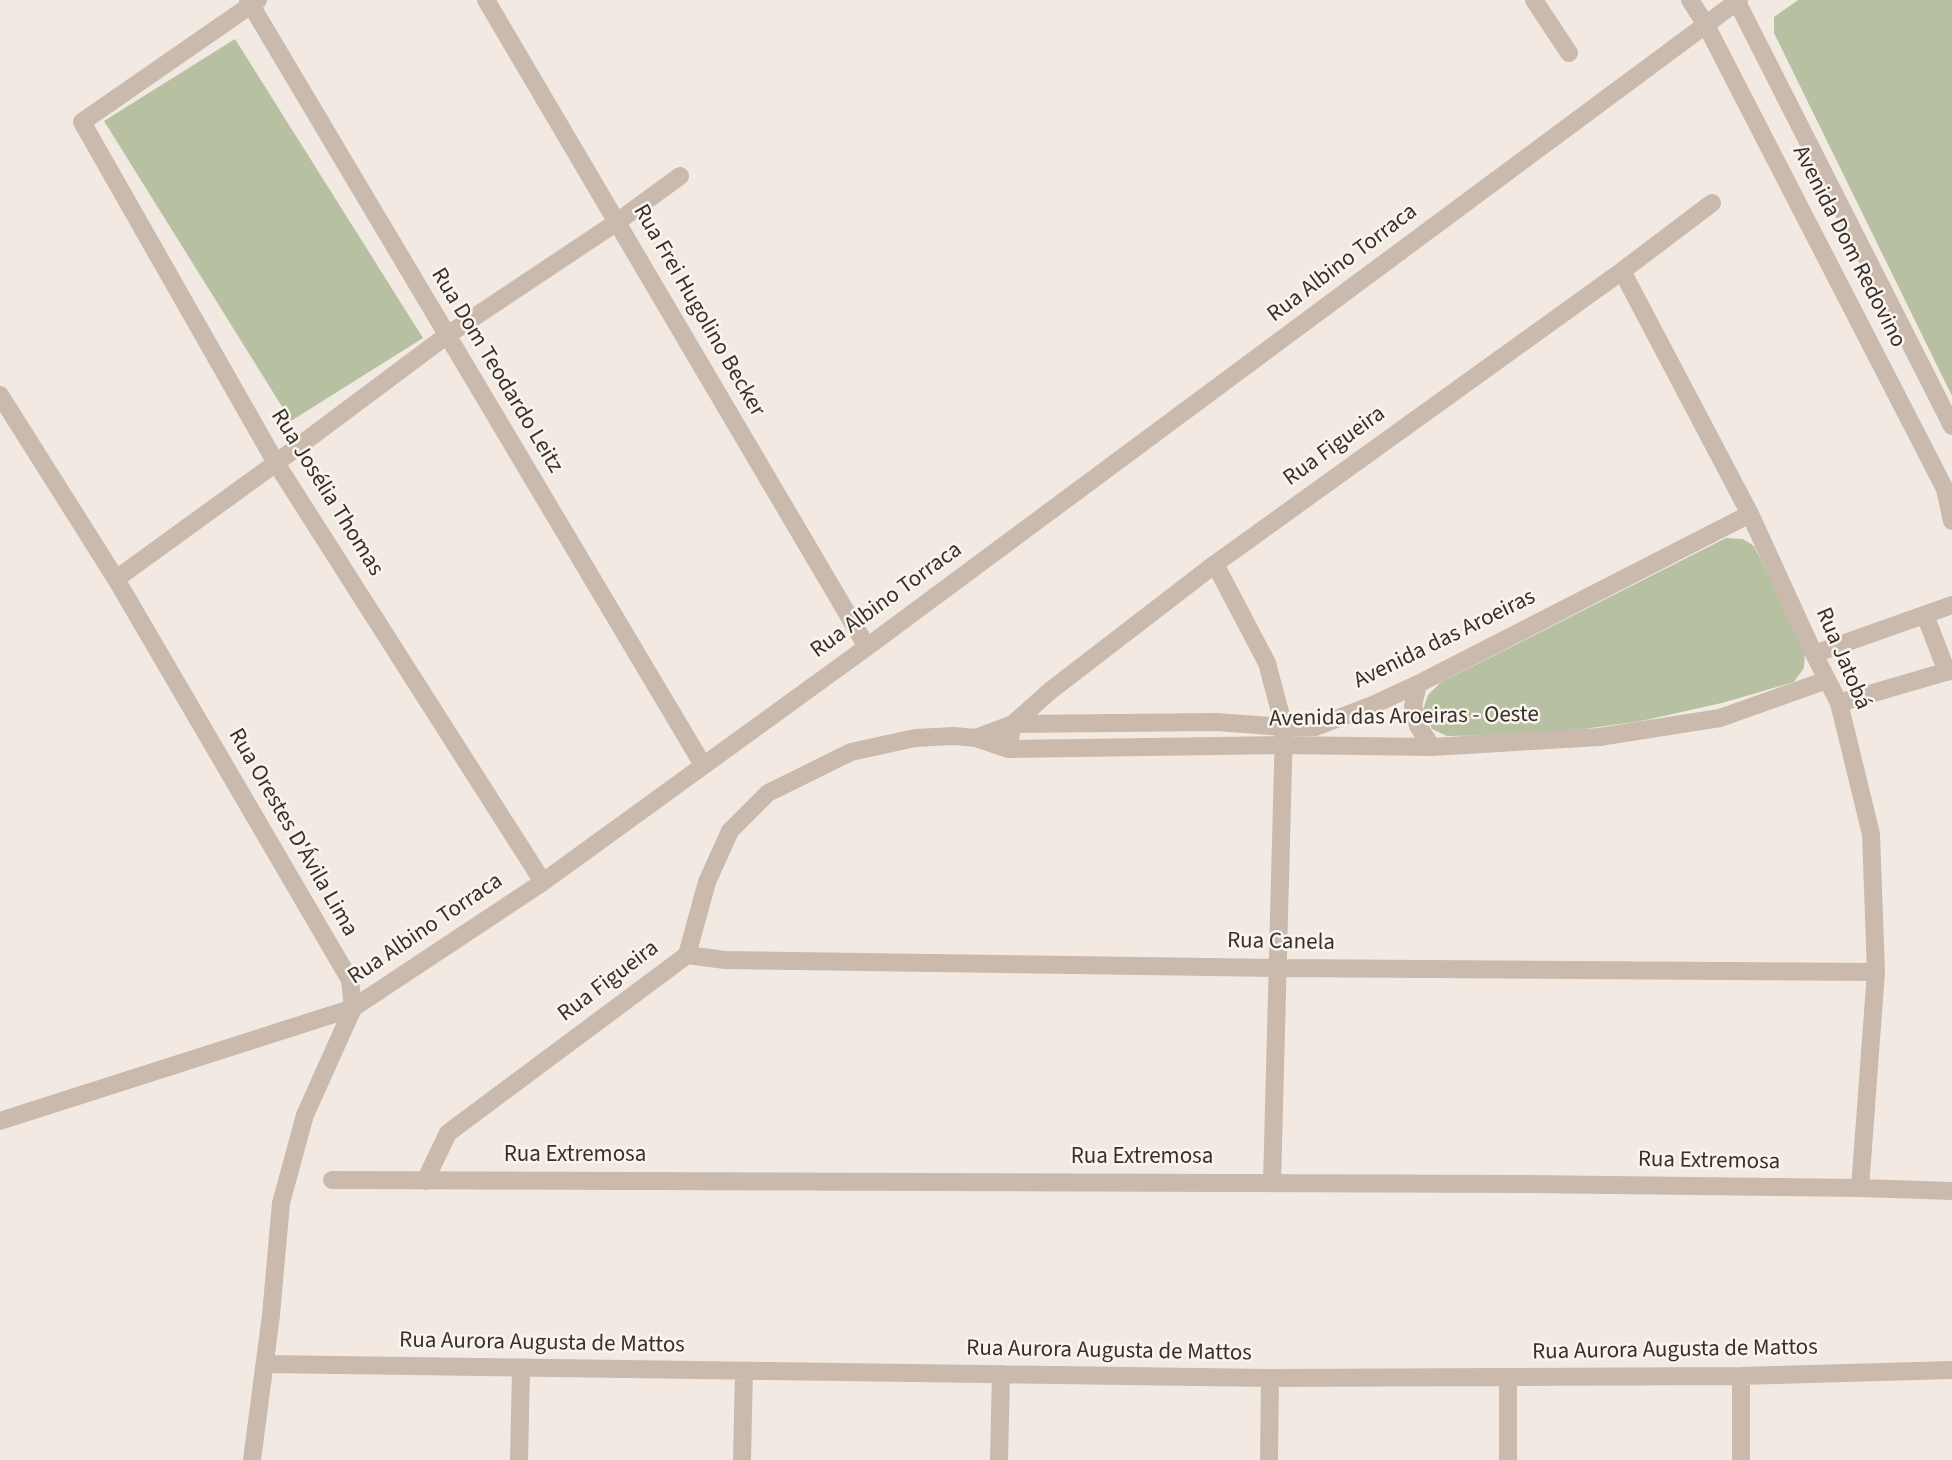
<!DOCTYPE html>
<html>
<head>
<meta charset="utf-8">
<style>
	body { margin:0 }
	canvas { display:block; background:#f2eae2 }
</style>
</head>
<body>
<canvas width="1952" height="1460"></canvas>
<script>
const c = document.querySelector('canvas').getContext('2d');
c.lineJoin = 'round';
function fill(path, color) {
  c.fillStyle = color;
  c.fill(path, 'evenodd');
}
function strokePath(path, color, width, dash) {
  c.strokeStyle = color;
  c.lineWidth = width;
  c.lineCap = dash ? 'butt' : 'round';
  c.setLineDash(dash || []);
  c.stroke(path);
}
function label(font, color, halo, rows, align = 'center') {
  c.font = font + ' "Source Sans 3",sans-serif';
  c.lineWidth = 5;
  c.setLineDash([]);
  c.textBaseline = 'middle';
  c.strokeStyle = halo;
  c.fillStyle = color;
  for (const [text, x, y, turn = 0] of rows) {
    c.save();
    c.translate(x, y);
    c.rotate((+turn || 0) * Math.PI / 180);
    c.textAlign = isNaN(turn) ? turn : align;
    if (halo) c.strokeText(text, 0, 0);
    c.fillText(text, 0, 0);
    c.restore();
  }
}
fill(new Path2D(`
	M1798,0H1952V396L1774,33V17Z
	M235,39L423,338L291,421L104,121Z
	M1726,538L1743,539L1754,546L1805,649L1804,668L1794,682L1722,703L1641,721L1584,729L1510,735L1447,736L1432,729L1423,710L1428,695L1440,683Z`), '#b7c1a2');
strokePath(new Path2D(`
	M248,0L703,765
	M258,0L82,122L276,463L543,882
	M486,0L867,647
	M1534,0L1569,53
	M1690,0L1706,25L1945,489L1952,521
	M1736,0L1952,426
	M1622,271L1750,514L1814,654L1839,703L1871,834L1876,972L1860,1188
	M0,395L116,579L350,980L353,1008L305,1115L281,1203L271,1315L252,1460
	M1215,564L1267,663L1284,727L1272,1183
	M116,579L276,463L446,336L617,222L680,176
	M1925,615L1947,672
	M1814,654L1952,605
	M1418,684L1413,706L1418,726L1432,747
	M1839,703L1952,670
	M976,738L1013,724L1216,722L1284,727H1315L1373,705L1418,684L1750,514
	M1008,749L1013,724L1050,691L1215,564L1622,271L1712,203
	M687,955L725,960L1278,968L1876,972
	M0,1121L353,1008L543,882L867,647L1739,0
	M332,1180L1527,1184L1860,1188L1952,1191
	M425,1181L448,1133L687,955L707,882L730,831L768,793L851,752L915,738L954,736L976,738L1008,749L1285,745L1432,747L1599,737L1720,718L1827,680
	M265,1364L1270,1378L1741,1376L1952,1370
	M519,1460L521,1369
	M742,1460L744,1371
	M999,1460L1001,1374
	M1269,1460L1270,1378
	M1508,1460V1377
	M1741,1460V1376`), '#cabaae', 18);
label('23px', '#39302c', '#faf4ee', [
	["Avenida Dom Redovino",1848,247,63],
	["Rua Albino Torraca",1343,264,-37],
	["Rua Frei Hugolino Becker",698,311,60],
	["Rua Dom Teodardo Leitz",496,371,59],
	["Rua Figueira",1335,447,-36],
	["Rua Josélia Thomas",326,493,58],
	["Rua Albino Torraca",887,601,-36],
	["Avenida das Aroeiras",1445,640,-26],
	["Rua Jatobá",1842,659,67],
	["Avenida das Aroeiras - Oeste",1404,718,-1],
	["Rua Orestes D'Ávila Lima",292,833,60],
	["Rua Albino Torraca",426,930,-34],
	["Rua Canela",1281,943,1],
	["Rua Figueira",609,982,-37],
	["Rua Extremosa",575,1156],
	["Rua Extremosa",1142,1158],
	["Rua Extremosa",1709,1162,1],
	["Rua Aurora Augusta de Mattos",542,1344,1],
	["Rua Aurora Augusta de Mattos",1675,1351,-1],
	["Rua Aurora Augusta de Mattos",1109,1352,1]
]);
</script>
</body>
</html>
